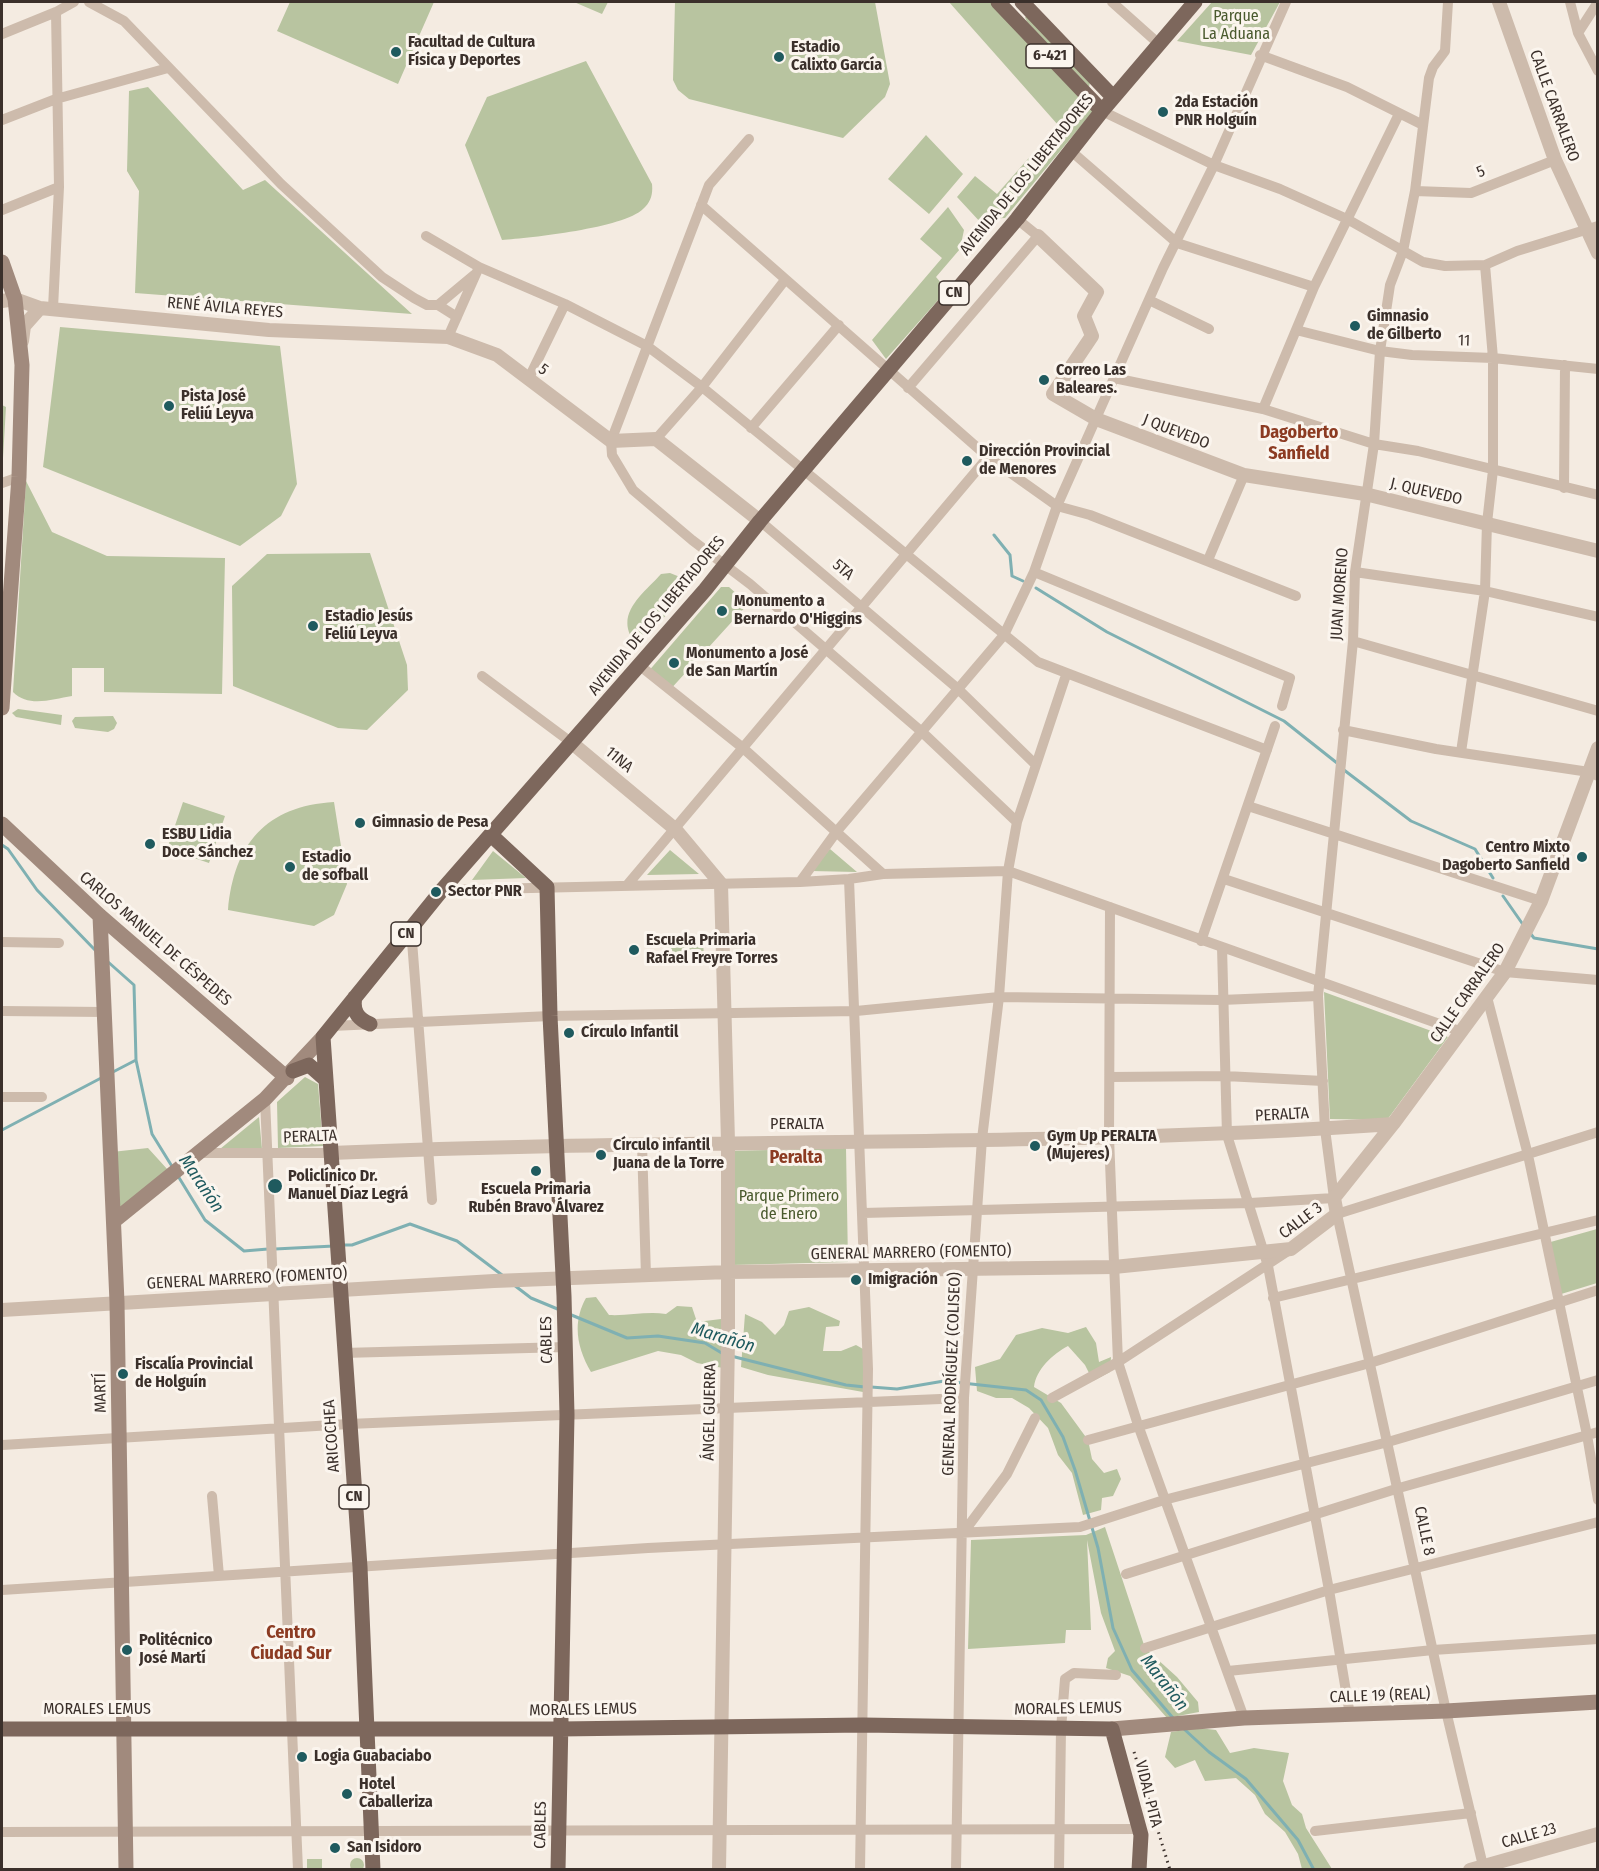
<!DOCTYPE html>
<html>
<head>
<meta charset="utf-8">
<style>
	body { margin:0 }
	#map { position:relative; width:1599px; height:1871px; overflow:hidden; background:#f4ebe1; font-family:"Fira Sans Condensed",sans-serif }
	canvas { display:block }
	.frame { position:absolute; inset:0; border:3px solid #3b302b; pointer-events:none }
</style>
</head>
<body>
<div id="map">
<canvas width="1599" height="1871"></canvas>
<div class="frame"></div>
</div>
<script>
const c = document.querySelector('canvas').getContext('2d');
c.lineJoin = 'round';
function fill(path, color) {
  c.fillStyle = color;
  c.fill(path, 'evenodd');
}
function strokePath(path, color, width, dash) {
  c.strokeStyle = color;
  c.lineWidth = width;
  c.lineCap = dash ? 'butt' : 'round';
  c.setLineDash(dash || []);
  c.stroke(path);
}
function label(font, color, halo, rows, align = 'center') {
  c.font = font + ' "Fira Sans Condensed",sans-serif';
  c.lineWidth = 6;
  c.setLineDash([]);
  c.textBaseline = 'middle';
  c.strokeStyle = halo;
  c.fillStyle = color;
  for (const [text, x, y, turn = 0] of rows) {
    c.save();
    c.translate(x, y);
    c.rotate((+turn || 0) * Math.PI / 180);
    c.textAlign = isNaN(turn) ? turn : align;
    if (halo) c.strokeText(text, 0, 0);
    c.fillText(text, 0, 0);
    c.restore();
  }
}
fill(new Path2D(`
	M290,2H434L398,84L277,31Z
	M574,2H608L602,14Z
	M675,2H875L890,84L885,97L843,138L689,99L678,90L673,80Z
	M949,2H992L1094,110L1005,218L986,219L982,224L957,197L975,176L997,194L1058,125Z
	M1212,2H1280L1251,55L1177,41Z
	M1031,16L1090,82L1089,87L1027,22L1025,17Z
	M586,61L652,184C653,194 651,202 643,209C624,228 530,238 502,240L465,145L487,97Z
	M148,87L243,190L265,180L412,314L135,293L139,191L127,171L129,91Z
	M926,135L963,174L929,214L888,179Z
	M948,207L964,230L960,249L936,277L947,290L886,359L872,340L942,258L920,239Z
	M60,327L280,346L297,484L281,516L240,546L43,467Z
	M2,405L6,407L2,475Z
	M26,481L52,532L107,556L225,558L222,694L104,692V668H72V696C52,699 29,708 13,692Z
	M370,553L407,665L408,690L367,730L338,728L233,686L232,586L267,554Z
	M670,573L680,577L686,593L649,634L630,635C619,610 645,592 661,574Z
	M721,587H729L748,604L668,692L647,673Z
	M18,709L62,715L61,725L16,717L12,713Z
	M113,716L117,723L114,729L108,732L75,728L72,721L75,717Z
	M183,802L225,816L209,863L167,849Z
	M334,802L347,884L334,915L314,926L228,910C234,844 266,806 334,802Z
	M830,849L857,872L811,871Z
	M670,850L699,874L647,875Z
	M493,851L526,878L472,880Z
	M703,939L704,959L665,961V941Z
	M1324,992L1448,1037L1387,1120L1330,1119Z
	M305,1077L318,1084L323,1146L278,1148L277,1102Z
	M259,1117L262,1149H220Z
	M148,1148L168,1170L118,1211L112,1152Z
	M846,1148L848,1262L732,1265L730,1151Z
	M1597,1229V1283L1558,1295L1547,1243Z
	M596,1297L609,1315C629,1316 647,1311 666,1314L677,1306L692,1307L697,1322L721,1319L723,1368L697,1363L681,1355L658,1351L591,1372C577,1348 572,1323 586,1298Z
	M809,1307L840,1321L839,1326L826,1327L823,1351H841L856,1345L863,1349V1392L768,1375L741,1367L745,1314L762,1322L775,1335L784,1325L789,1311Z
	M1086,1327L1096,1343L1099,1362L1111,1357L1110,1372L1093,1381L1085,1365L1068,1346C1053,1354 1036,1369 1034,1387L1061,1403L1088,1440L1092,1459L1104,1473L1117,1469L1121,1479L1113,1496L1102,1498L1101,1510L1083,1515L1072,1473L1058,1455L1048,1428L1029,1408L1012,1398H996L977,1391L975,1367L1000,1359L1016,1335L1042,1328L1068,1333Z
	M1105,1527L1145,1648L1177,1677L1198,1702L1199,1712L1167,1718L1130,1676L1106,1668L1108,1658L1115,1651L1101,1613L1087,1540L1091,1630H1066L1065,1643L968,1649L971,1540L1086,1535Z
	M1199,1728L1216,1730L1230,1753L1254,1748L1289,1753L1283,1781L1292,1805L1302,1814L1306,1828L1332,1869H1302L1298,1854L1285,1832L1265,1814L1255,1795L1236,1778L1205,1781L1195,1760L1175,1768L1165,1757L1171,1732Z
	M350 1865a7 7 0 1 1 14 0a7 7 0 1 1-14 0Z
	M307,1859H322V1869H307Z`), '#b8c4a0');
strokePath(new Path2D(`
	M994,535L1010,555L1012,576L1023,581
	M1036,588L1107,632L1284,721L1337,763
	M1344,770L1411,821L1475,849L1493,878
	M2,845L8,849L37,890L95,950
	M1503,896L1524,926
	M1530,933L1534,938L1598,949
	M107,961L134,985L136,1060L152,1134L173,1168
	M111,1073L136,1060
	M2,1130L103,1077
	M178,1176L205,1220L244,1251L268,1249
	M344,1245H352L410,1224L457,1241L502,1275
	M275,1249L334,1246
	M514,1285L531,1298L560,1310
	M569,1314L627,1338L658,1336L705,1343L725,1355
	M731,1356L846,1385L865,1387
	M871,1387L897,1389L944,1381L1026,1390L1041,1400L1063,1437L1075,1470L1098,1548L1113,1628L1132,1670L1173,1718
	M1184,1729L1209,1752L1246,1779L1298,1840L1314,1870`), '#7fb0b2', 3);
strokePath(new Path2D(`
	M89,2L124,21L281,184L382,277L414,298L427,305H438L457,317
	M1112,2L1159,44
	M1570,2L1578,33L1598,71
	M1578,33L1598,2
	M2,34L56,12L74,2
	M1260,55L1347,87L1423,125
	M1102,111L1214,165L1280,189L1347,219L1423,262L1445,266L1485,265L1517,251L1598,226
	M2,120L56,99L168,68
	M749,139L709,185L611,441L612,455L633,490L692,540L750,584L922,732L1017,822
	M1071,151L1177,243L1314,287
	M1415,191L1471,193L1555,160
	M701,205L988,457L1057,506L1090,515L1296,596
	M2,210L59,187
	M426,236L479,267L565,304L647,346L702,387L1038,662L1267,750
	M1149,300L1209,329
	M438,305L474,275
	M53,308L59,187L56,12
	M1296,330L1380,351L1412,355L1493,358L1598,369
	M448,337L479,267
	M1114,378L1263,409L1374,444L1418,451L1598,495
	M528,380L565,304
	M908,388L1038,236L1017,219
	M1263,409L1314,287L1399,114
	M751,428L839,325
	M656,439L702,387L785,280
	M2,483L19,477
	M1564,488L1565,365
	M760,521L957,688L1035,764
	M1208,560L1244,475
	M1034,572L1290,678L1282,706
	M1355,572L1485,591L1598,617
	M1353,641L1598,711
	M639,665L743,748L883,874
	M482,676L572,743
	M1343,730L1436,749L1589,772L1598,776
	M1461,752L1485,591L1487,523L1493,470V358L1485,265
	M1248,806L1541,901
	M849,879L868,1369L860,1870
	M1224,879L1505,972L1598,980
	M800,882L837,831L1004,635L1034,572L1057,506L1163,268L1214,165L1286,2
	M628,884L988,457
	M442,890L800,882L849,879L883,874L1008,871L1462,1032
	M1110,907L1109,1137L1118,1362L1138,1425L1244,1718
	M411,928L432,1200
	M1201,941L1275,726
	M2,942L59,943
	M1222,947L1227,1135L1268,1266L1329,1590L1350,1715
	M1487,997L1528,1155L1587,1435L1598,1500
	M2,1011L104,1012
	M332,1026L550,1016L856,1011L999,997L1221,1000L1318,996
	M1111,1077L1225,1076L1323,1081
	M2,1097H42
	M265,1099L298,1870
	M642,1144L646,1276
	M200,1153H331
	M863,1213L1250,1203L1334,1198L1325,1129L1318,996L1353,641L1355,572L1374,444L1380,351L1390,285L1403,251L1415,191L1429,78L1433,67L1445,51L1448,2
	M1273,1298L1598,1220
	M343,1353L566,1347
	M1052,1398L1118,1362L1291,1249
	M1088,1440L1370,1363L1598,1290
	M2,1445L349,1424L964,1398
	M212,1496L219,1576
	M963,1533L1007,1474L1035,1418
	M1126,1574L1399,1488L1598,1432
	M2,1590L648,1548L1080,1527L1164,1500L1388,1442L1598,1380
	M1145,1648L1329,1590L1598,1522
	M1228,1671L1433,1650L1598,1639
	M1315,1831L1471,1813
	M2,1832L1139,1829
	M956,1870L964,1398L982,1139L999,997L1008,871L1017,822L1066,675
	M1059,1870L1061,1729L1065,1679L1074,1673L1116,1675
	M1484,1870L1446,1711L1337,1214L1598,1132`), '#cdbbac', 10);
strokePath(new Path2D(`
	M1499,2L1555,160L1598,253
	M1038,236L1097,292L1084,316L1092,336L1053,394L1096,419L1244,475L1365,494L1598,551
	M2,301L15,299L40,308L269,330L448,337L497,355L611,441L656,439L760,521
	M22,341L24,326L40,308
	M572,743L675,829L721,884L728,1142V1339L719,1870
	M331,1153C685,1137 1040,1149 1393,1124
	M2,1310L494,1281L728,1272L1114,1267L1291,1249L1337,1214L1334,1198L1393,1124L1505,972L1541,901L1598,748
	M1470,1870L1598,1834`), '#cdbbac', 14);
strokePath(new Path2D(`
	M2,262L15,299L22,365L19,477L2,708
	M2,824L100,916L287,1078
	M100,916L117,1302L126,1870
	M114,1221L265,1099L323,1037
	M1112,1729L1244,1718L1446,1711L1598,1702`), '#a18a7d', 15);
strokePath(new Path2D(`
	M998,2L1102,111
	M1022,2L1113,97
	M491,835L547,887L550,1016L564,1296L567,1415L558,1870
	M355,997C352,1011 358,1019 370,1024
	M293,1071L309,1065L326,1080
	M2,1729H560L863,1725L1112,1729L1141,1835L1139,1870
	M373,1870L360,1567L323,1037L442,890L705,590L760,521L1017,219L1102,111L1195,2`), '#7d675c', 15);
strokePath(new Path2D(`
	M1134,1752L1170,1870`), '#3b302b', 3, [1.5, 4.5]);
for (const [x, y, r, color] of [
	[396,52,6,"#1f5a5e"],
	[779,57,6,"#1f5a5e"],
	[1163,112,6,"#1f5a5e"],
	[1355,326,6,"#1f5a5e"],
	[1044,380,6,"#1f5a5e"],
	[169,406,6,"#1f5a5e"],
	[967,461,6,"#1f5a5e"],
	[722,611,6,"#1f5a5e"],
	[313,626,6,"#1f5a5e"],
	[674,663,6,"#1f5a5e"],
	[360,823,6,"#1f5a5e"],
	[150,844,6,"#1f5a5e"],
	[1582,857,6,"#1f5a5e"],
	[290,867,6,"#1f5a5e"],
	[436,892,6,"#1f5a5e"],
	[634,950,6,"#1f5a5e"],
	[569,1033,6,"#1f5a5e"],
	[1035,1146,6,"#1f5a5e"],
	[601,1155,6,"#1f5a5e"],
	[536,1171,6,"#1f5a5e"],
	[275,1186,8,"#1f5a5e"],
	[856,1280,6,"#1f5a5e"],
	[123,1374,6,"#1f5a5e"],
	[127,1650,6,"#1f5a5e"],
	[302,1757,6,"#1f5a5e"],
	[347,1794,6,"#1f5a5e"],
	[335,1848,6,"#1f5a5e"]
]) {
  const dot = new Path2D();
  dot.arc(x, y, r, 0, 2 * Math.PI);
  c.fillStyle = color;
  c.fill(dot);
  strokePath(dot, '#fbf5ee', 2);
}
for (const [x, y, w] of [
	[1050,56,48],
	[954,293,30],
	[406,934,30],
	[354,1497,30]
]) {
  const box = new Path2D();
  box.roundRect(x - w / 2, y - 12, w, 24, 4.5);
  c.fillStyle = '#fbf5ee';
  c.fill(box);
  strokePath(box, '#3b302b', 1.5);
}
label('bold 15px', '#3b302b', null, [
	["6-421",1050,56],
	["CN",954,293],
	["CN",406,934],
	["CN",354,1497]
]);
label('16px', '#4a5a2e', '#fbf5ee', [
	["Parque",1236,17],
	["La Aduana",1236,35],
	["Parque Primero",789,1197],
	["de Enero",789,1215]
]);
label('bold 16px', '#3b302b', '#fbf5ee', [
	["Facultad de Cultura",408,43],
	["Física y Deportes",408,61],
	["Estadio",791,48],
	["Calixto García",791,66],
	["2da Estación",1175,103],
	["PNR Holguín",1175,121],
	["Gimnasio",1367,317],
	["de Gilberto",1367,335],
	["Correo Las",1056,371],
	["Baleares.",1056,389],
	["Pista José",181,397],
	["Feliú Leyva",181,415],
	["Dirección Provincial",979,452],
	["de Menores",979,470],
	["Monumento a",734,602],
	["Bernardo O'Higgins",734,620],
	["Estadio Jesús",325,617],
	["Feliú Leyva",325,635],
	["Monumento a José",686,654],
	["de San Martín",686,672],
	["Gimnasio de Pesa",372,823],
	["ESBU Lidia",162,835],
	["Doce Sánchez",162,853],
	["Centro Mixto",1570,848,"right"],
	["Dagoberto Sanfield",1570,866,"right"],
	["Estadio",302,858],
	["de sofball",302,876],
	["Sector PNR",448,892],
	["Escuela Primaria",646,941],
	["Rafael Freyre Torres",646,959],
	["Círculo Infantil",581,1033],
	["Gym Up PERALTA",1047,1137],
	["(Mujeres)",1047,1155],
	["Círculo infantil",613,1146],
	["Juana de la Torre",613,1164],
	["Policlínico Dr.",288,1177],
	["Manuel Díaz Legrá",288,1195],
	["Escuela Primaria",536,1190,"center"],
	["Rubén Bravo Álvarez",536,1208,"center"],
	["Imigración",868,1280],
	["Fiscalía Provincial",135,1365],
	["de Holguín",135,1383],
	["Politécnico",139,1641],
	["José Martí",139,1659],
	["Logia Guabaciabo",314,1757],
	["Hotel",359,1785],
	["Caballeriza",359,1803],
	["San Isidoro",347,1848]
], 'left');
label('16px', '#3b302b', '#fbf5ee', [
	["CALLE CARRALERO",1554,106,70],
	["5",1481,172,-22],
	["AVENIDA DE LOS LIBERTADORES",1027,175,-51],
	["RENÉ ÁVILA REYES",225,308,5],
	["11",1464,341,2],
	["5",543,370,37],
	["J QUEVEDO",1176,432,21],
	["J. QUEVEDO",1426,492,13],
	["5TA",843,570,41],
	["JUAN MORENO",1340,594,-86],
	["AVENIDA DE LOS LIBERTADORES",657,616,-50],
	["11NA",619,760,40],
	["CARLOS MANUEL DE CÉSPEDES",155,939,41],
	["CALLE CARRALERO",1468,993,-55],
	["PERALTA",1282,1115,-3],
	["PERALTA",797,1125],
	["PERALTA",310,1137,-2],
	["CALLE 3",1301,1221,-37],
	["GENERAL MARRERO (FOMENTO)",911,1253,-1],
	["GENERAL MARRERO (FOMENTO)",247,1279,-3],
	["CABLES",547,1340,-91],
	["GENERAL RODRÍGUEZ (COLISEO)",952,1374,-88],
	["MARTÍ",101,1393,-91],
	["ÁNGEL GUERRA",710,1412,-89],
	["ARICOCHEA",332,1436,-94],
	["CALLE 8",1424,1531,78],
	["CALLE 19 (REAL)",1380,1696,-2],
	["MORALES LEMUS",1068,1709,-1],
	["MORALES LEMUS",97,1710],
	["MORALES LEMUS",583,1710,-1],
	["VIDAL PITA",1148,1794,76],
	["CABLES",541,1825,-89],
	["CALLE 23",1529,1836,-16]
]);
label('bold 18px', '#8c3b22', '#fbf5ee', [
	["Dagoberto",1299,433],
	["Sanfield",1299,454],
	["Peralta",796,1158],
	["Centro",291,1633],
	["Ciudad Sur",291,1654]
]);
label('italic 18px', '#1f5a5e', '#fbf5ee', [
	["Marañón",201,1184,56],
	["Marañón",723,1338,17],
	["Marañón",1164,1683,52]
]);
</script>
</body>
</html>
